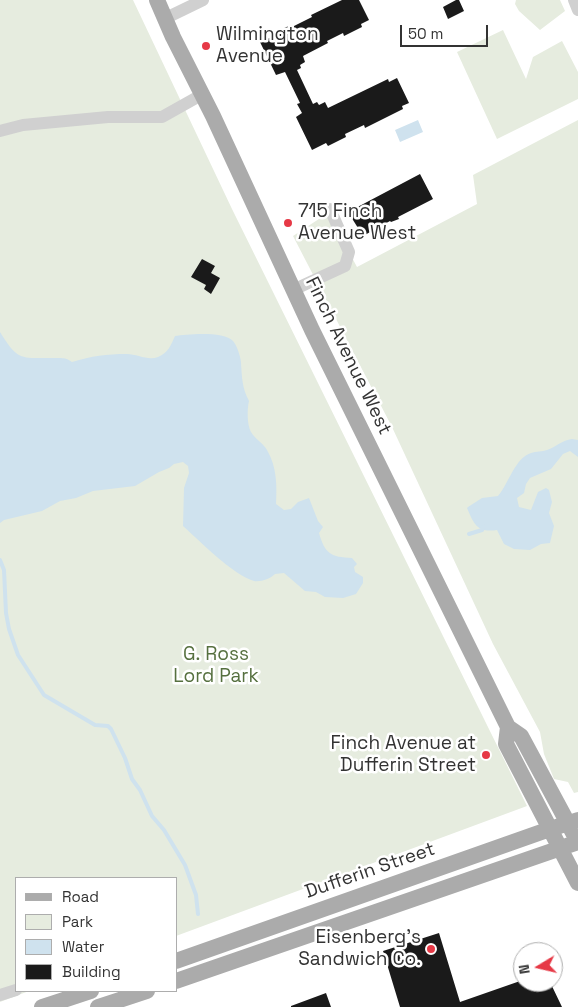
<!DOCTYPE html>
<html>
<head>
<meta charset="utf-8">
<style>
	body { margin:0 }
	#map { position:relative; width:578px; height:1007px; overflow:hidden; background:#fff; font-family:"Space Grotesk",sans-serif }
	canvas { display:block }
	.legend { position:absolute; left:15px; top:877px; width:162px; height:115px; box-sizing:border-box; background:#fff; border:1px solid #adadad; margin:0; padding:6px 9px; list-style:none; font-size:15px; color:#333 }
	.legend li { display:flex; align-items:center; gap:10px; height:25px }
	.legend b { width:25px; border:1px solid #adadad }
	.north { position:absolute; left:513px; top:942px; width:50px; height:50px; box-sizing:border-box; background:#fff; border:1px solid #adadad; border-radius:50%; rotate:261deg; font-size:14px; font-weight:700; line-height:20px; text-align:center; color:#333 }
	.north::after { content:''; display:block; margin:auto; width:18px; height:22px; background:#e63946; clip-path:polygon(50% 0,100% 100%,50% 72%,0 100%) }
	.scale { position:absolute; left:400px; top:25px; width:88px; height:22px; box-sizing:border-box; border:2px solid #333; border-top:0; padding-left:6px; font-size:15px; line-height:18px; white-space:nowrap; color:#333; -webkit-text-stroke:4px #fff; paint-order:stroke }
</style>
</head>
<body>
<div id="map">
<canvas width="578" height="1007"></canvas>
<ul class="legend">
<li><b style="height:6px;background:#ababab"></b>Road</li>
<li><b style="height:14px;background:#e6ecdf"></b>Park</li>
<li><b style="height:14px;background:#cfe2ee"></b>Water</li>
<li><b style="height:14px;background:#1a1a1a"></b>Building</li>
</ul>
<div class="north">N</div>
<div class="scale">50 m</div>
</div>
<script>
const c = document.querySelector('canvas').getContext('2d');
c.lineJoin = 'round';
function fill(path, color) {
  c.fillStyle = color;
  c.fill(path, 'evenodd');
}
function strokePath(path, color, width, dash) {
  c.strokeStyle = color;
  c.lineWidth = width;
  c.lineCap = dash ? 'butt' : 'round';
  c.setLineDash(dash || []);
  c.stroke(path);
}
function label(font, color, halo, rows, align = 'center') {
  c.font = font + ' "Space Grotesk",sans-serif';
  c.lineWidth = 5;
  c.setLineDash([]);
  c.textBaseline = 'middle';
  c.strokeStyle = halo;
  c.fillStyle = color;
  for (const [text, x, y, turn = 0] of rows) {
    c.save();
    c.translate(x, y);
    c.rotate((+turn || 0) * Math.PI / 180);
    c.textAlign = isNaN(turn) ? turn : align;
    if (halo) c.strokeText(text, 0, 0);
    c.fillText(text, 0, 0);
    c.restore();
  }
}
fill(new Path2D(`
	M0,0H133L232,209L527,806L176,936V878H16V991H29L0,1002Z
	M516,0H560L565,11L540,30L519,11L515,4Z
	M503,30L526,79L533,57L562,41L578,72V99L497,139L457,52Z
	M578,120V792L574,793L568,782L554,779L544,754L540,732L493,644L392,427L293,236L328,213L357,267L477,204L473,175Z`), '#e6ecdf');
fill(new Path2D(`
	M418,120L423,132L400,142L395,130Z
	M0,332C18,361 20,358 53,358C61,358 66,357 72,362C92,356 106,354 127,354C137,354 148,361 158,357C168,353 171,345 175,336C187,334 225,331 233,341C237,345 241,358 241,363C242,378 242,388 249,401C247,409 247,425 251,432C255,439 263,443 267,450C277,467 277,486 276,504L284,510L291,509L298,502L309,498L318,521L323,527L319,533C325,554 331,557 352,558L357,564L354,567L355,572L363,577V583L356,594L343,598L325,597L316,592L305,591L284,573L275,574C270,579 261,582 254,581C233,575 200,541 183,526L184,488L189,473L188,466L183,462L174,464L169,468L159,472L135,486L93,491L76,498L60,501L42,511L4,520L0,523Z
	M572,439L578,440V457L570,451L563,454L551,469L530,478L526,484L524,493L517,498L519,507L531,510L538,492L546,488L549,490L552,502L549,513L554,526L550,543L541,544L530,550L514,549L504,544L497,530C477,533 474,524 467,508L468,507L482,498L498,496C509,483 515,458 531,453C536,451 542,452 547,450C556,447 562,440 572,439Z`), '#cfe2ee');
strokePath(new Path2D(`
	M469,534L482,530L484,526
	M0,560L4,570L6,613L9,629L18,655L44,695L95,725L108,726L111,729L125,758L132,779L140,790L152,816L164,830L185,865L196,895L198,914`), '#cfe2ee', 4);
fill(new Path2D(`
	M342,0H359L369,20L361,24L362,27L344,36L343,33L327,41L328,43L303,56L305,62L300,65L301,68L297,70L313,104L317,102L319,105L325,102L328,108L388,79L389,82L397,78L409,103L402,106L403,109L365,128L364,125L345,134L346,137L328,146L326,143L312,150L296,117L302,113L297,104L300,103L285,72L276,75L260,42L274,36L273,33L291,25L292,27L312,17L311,15Z
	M456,0H459L464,11L448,19L443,7Z
	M420,174L433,199L398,217L399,219L391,222L390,221L363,236L353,220L350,211Z
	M202,259L215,266L211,273L220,278L211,294L204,289L206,285L191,277Z
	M439,933L460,1002L523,980V982H550L562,1007H400L383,951Z
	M326,993L331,1007H291V1006Z`), '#1a1a1a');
strokePath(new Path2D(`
	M574,0L578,10
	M166,18L203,0
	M0,131L23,125L108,117H162L203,94
	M293,290L345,266L349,252L330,209
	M0,995L16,990`), '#d0d0d0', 12);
strokePath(new Path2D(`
	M157,0L173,37L213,116L312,330L508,727L521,736L578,842L176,981
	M508,727L506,744L578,883
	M176,961L550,829L578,820
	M42,1007L91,991
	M98,1007L147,991`), '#ababab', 16);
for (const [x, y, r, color] of [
	[206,46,5,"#e63946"],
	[288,223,5,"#e63946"],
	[486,755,5,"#e63946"],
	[431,949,5,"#e63946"]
]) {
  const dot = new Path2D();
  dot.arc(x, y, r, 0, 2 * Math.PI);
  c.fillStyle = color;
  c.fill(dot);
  strokePath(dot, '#fff', 2);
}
label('19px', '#333', '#fff', [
	["Wilmington",216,35],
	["Avenue",216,57],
	["715 Finch",298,212],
	["Avenue West",298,234],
	["Finch Avenue at",476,744,"right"],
	["Dufferin Street",476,766,"right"],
	["Eisenberg’s",421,938,"right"],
	["Sandwich Co.",421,960,"right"]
], 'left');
label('19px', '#333', '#fff', [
	["Finch Avenue West",348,356,64],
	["Dufferin Street",370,871,-19]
]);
label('19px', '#56703f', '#fff', [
	["G. Ross",216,655],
	["Lord Park",216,677]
]);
</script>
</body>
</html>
